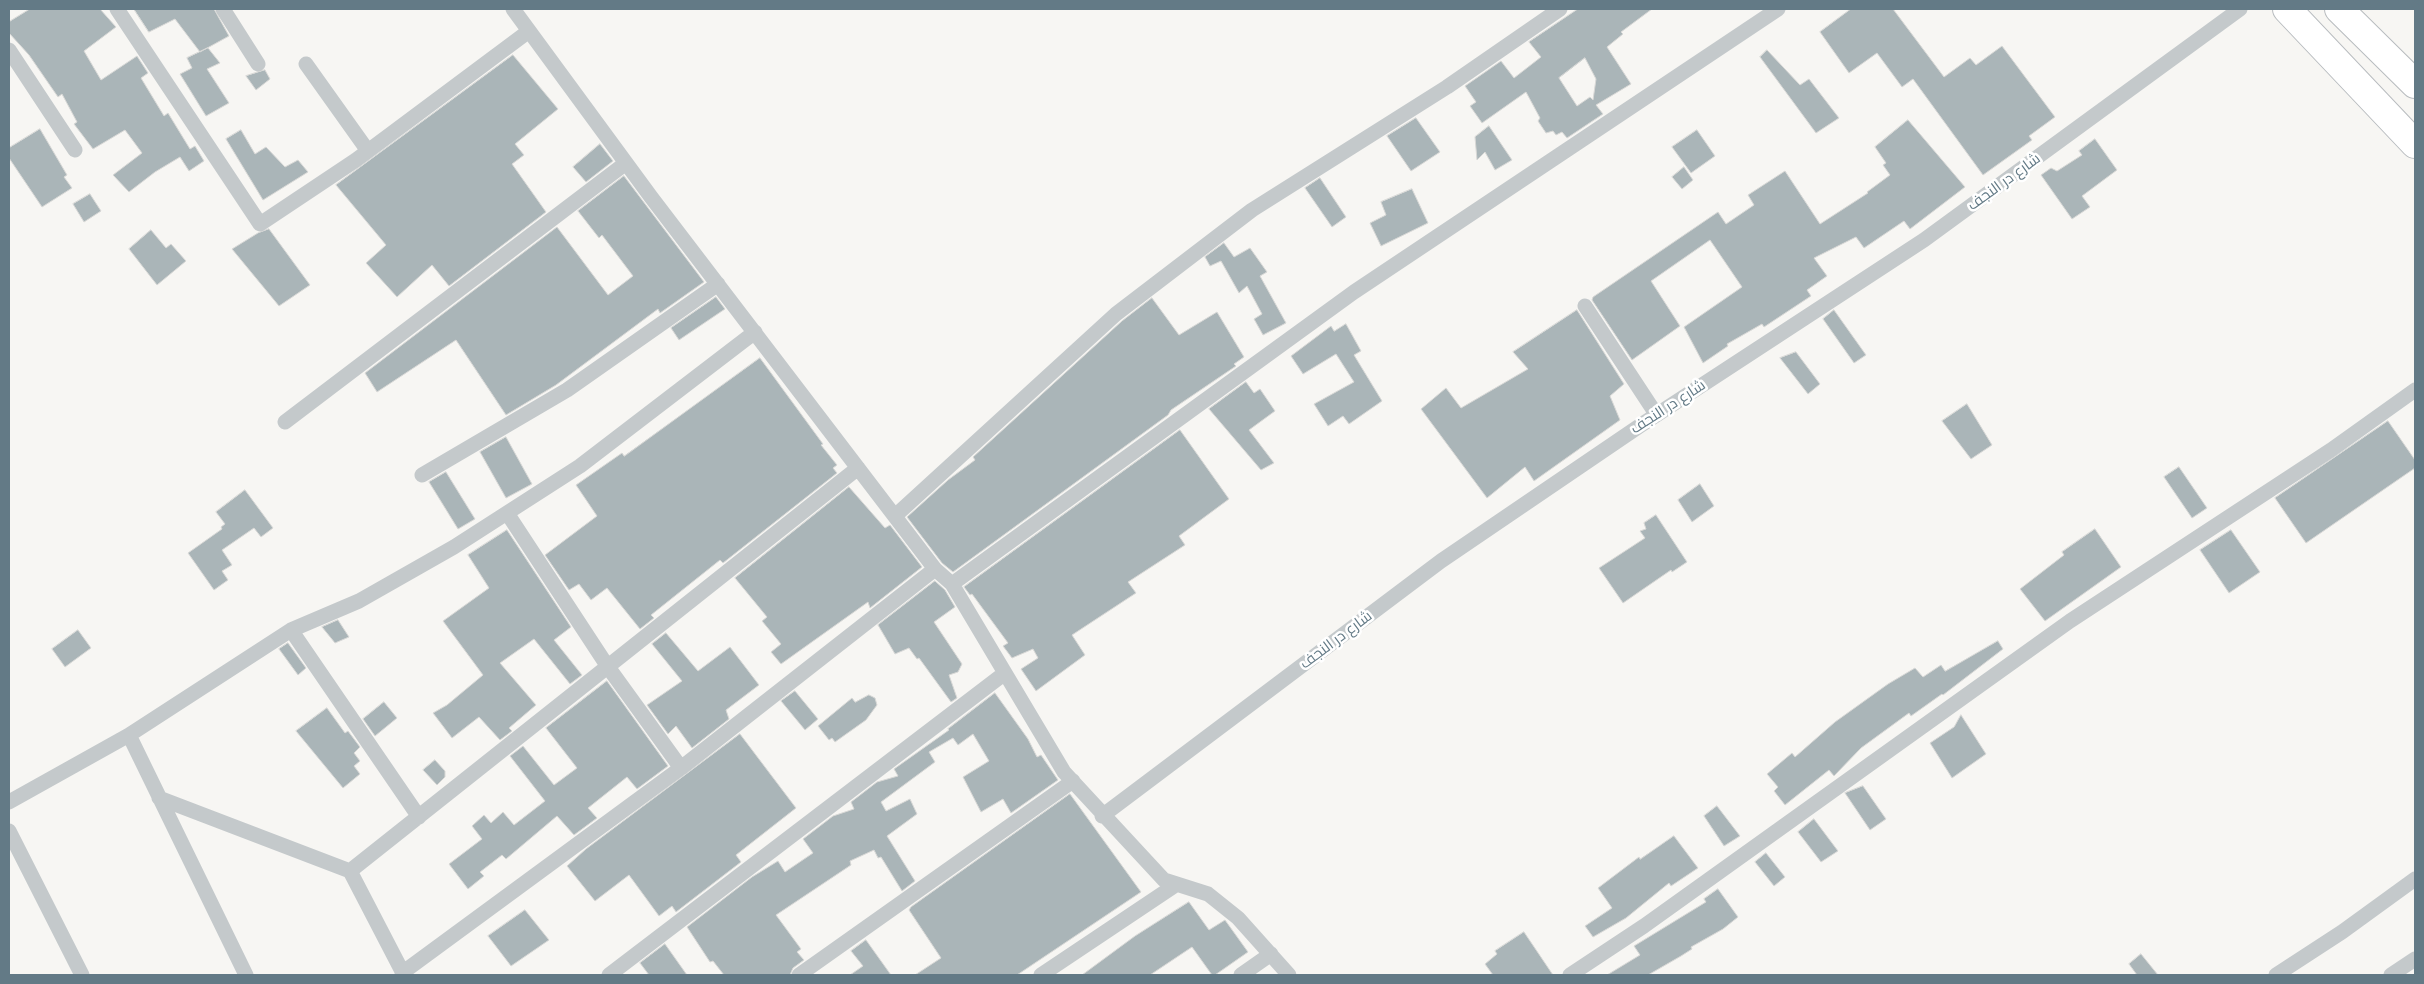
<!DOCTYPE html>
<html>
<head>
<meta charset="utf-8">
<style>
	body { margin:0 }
	#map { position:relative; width:2424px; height:984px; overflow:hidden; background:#f7f6f3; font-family:Mulish,sans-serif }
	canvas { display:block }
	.frame { position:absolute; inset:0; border:10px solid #637a86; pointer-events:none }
</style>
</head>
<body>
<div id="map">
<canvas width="2424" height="984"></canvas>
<div class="frame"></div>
</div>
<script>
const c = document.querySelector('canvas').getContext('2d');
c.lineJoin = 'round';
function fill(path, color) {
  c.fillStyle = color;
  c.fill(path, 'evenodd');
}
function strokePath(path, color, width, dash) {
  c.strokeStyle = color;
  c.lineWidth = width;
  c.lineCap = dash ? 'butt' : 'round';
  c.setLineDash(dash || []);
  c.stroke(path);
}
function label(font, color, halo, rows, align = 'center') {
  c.font = font + ' Mulish,Cairo,sans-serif';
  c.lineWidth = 5;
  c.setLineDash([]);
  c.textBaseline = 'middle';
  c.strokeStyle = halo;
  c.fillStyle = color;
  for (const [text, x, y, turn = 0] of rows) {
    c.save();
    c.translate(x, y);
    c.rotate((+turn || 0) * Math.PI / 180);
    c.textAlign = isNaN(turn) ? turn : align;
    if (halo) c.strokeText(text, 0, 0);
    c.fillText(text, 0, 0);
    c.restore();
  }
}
const building = new Path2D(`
	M30,9H100L116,27L84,51L101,80L137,56L148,73L141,78L164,116L168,113L190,149L195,146L204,161L189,171L180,157L155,172L129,192L113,175L142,153L125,130L93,149L74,124L77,122L62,94L58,97L29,55L9,33V22Z
	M134,9H214L229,36L200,52L175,19L149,32Z
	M1578,9H1652L1621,32L1623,34L1607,47L1631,84L1596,105L1603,114L1567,138L1562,132L1556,135L1553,131L1546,133L1538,121L1540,118L1526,92L1482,123L1470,106L1476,102L1465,86L1501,61L1514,78L1541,57L1529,42ZM1585,58L1596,79L1593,100L1590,97L1577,106L1559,78Z
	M1851,9H1893L1944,77L1970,58L1976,65L2002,46L2055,117L2029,136L2032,140L1983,175L1913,79L1902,87L1877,53L1849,73L1820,32Z
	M208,48L220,63L207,69L229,103L206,116L180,74L192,68L187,58Z
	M1767,50L1800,85L1809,79L1839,118L1816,133L1760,57Z
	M513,55L558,109L515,144L524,155L512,164L546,212L449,286L432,265L397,297L366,263L386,245L336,185Z
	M265,70L270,79L256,90L246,76Z
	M1416,118L1440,152L1411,171L1387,136Z
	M1908,120L1965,187L1910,229L1904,221L1864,248L1856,237L1814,258L1827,276L1807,290L1811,296L1764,327L1762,324L1727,344L1728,346L1703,363L1684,327L1742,287L1710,240L1651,281L1680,326L1632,360L1592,300L1593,297L1718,212L1726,224L1754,205L1748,195L1785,171L1820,224L1868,193L1867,192L1890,175L1883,165L1886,163L1875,147Z
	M1489,126L1512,160L1495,170L1485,152L1477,160L1475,137Z
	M40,129L67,175L64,177L72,188L42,207L9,158V148Z
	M241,130L255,154L266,147L285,167L298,160L308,172L263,200L226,139Z
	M1697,130L1715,156L1691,173L1672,147Z
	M2095,139L2117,170L2082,196L2090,207L2072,219L2041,175L2051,168L2057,171L2082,155L2079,151Z
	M600,144L613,161L586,182L573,167Z
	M1684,167L1693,180L1682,189L1672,177Z
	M624,176L704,282L660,313L658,309L556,385L506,415L456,340L377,392L365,373L557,227L608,295L633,276L602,235L599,238L578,211Z
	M1320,178L1346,217L1332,227L1305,188Z
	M1412,189L1428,223L1381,246L1370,223L1386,215L1381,202Z
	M90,194L101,211L84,222L73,204Z
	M269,229L310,285L279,306L232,249L258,233Z
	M151,230L166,248L171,244L186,261L157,285L129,249Z
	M1224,243L1234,257L1250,248L1267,272L1260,276L1286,323L1263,335L1254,319L1262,314L1247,286L1239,293L1221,261L1210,266L1205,257Z
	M716,297L725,309L679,340L671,328Z
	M1152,298L1179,335L1217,312L1244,357L1234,364L1236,366L1171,410L1168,415L953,572L942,563L907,517L948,480L975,460L973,457L1122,321Z
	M1577,310L1624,384L1610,396L1620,420L1534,481L1525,467L1487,498L1421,409L1446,388L1461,408L1528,369L1513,352Z
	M1834,310L1866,355L1854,363L1823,319Z
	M1346,324L1361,351L1354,355L1382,401L1349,424L1343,416L1328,426L1314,404L1354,382L1336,354L1303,374L1291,356L1331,326L1334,331Z
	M1796,352L1820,384L1808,394L1780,358Z
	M760,358L823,444L821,445L837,465L833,468L837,473L723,563L720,560L651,615L654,618L640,629L607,588L591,600L579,584L569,590L545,555L597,516L576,485L622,453L624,456Z
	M1246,382L1254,393L1260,389L1275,411L1249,430L1274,463L1261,470L1209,409Z
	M1967,404L1992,445L1971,459L1942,421Z
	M2388,421L2415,460V468L2306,543L2275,498Z
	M1180,430L1229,499L1179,536L1185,545L1128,582L1136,593L1072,635L1085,655L1036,691L1021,669L1038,658L1033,649L1012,658L1003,646L1008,643L972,594L970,595L964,587Z
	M506,437L532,484L506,498L480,452Z
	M2179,467L2207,508L2192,518L2164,477Z
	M446,472L475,519L458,529L429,482Z
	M1700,484L1714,506L1692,522L1678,500Z
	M849,487L885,528L890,525L922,567L870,608L868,602L781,664L771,652L781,644L762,621L767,617L735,578Z
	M245,490L273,528L261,537L254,528L222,550L232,565L222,571L228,580L214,590L188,553L222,529L221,527L225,524L216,512Z
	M1656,515L1687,562L1672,572L1671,570L1623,603L1599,568L1645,538L1640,531L1646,529L1644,523Z
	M2095,529L2121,567L2045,621L2020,589L2064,555L2062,552Z
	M507,530L571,627L554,640L582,675L570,684L534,639L500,663L536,705L509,728L512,731L500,740L479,717L452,738L433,713L447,705L483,675L443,621L489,588L468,555Z
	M2231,530L2260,572L2229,593L2200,550Z
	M935,581L945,590L955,607L934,622L962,664L958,672L949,675L957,698L951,702L919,658L917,659L909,648L895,654L878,625Z
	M338,620L349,637L335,643L322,627Z
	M78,630L91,648L65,667L52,649Z
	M666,633L698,671L730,647L759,685L726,710L729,719L692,748L676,726L668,734L647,705L682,681L652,644Z
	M1998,641L2003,649L1943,695L1942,694L1911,716L1909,713L1861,748L1834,776L1829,770L1785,805L1774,791L1778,787L1767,774L1792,753L1795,757L1835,722L1888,684L1915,668L1923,677L1941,665L1945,671Z
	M288,643L306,668L298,675L279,649Z
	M607,681L668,766L637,789L627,777L588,808L597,818L574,835L557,816L506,859L502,855L480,872L484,876L468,889L449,864L482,839L472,826L484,815L491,823L503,812L514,825L545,801L510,756L523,746L554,785L577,768L546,728Z
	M795,691L818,719L805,730L781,701Z
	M995,693L1028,739L1037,757L1041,755L1058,780L1011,813L1003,799L981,812L963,777L989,761L973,734L958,745L953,738L929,752L935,762L881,802L886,811L910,799L917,814L887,836L915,881L902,891L881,857L878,858L874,850L850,861L851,865L776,915L801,949L797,952L804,960L793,968L790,975H724L713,961L710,962L687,927L752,877L778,861L785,872L813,853L803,839L833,816L854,809L851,802L877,782L898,776L894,769L949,730L948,729Z
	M869,695L875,698L877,705L866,720L835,742L832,738L829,740L818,726L852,698L855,702Z
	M384,702L397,718L375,736L363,719Z
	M327,708L345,733L348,731L360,747L354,753L360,761L354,766L360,774L343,788L296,731Z
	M1961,715L1986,754L1952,778L1930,743L1954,727Z
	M740,734L796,808L736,855L741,862L676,912L672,906L659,916L629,875L595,901L567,866L586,849Z
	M435,760L445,771V777L437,785L423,770Z
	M1863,786L1886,819L1870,830L1845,793Z
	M1070,794L1141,892L1017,975H915L941,958L909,910L911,907Z
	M1717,806L1740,836L1724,846L1704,816Z
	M1814,819L1838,851L1821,862L1798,832Z
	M1674,836L1698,868L1671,886L1669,883L1626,918L1593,937L1585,926L1612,908L1598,888L1639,857L1640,859Z
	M1766,853L1785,877L1774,886L1755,862Z
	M1718,889L1738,917L1723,929L1691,947L1692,949L1681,956L1648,975H1607L1640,955L1634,946L1706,902L1704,899Z
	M1189,902L1209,930L1225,920L1248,952L1215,975H1212L1192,947L1150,975H1082L1135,936Z
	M525,910L549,940L511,966L488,936Z
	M1524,932L1553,975H1493L1485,964L1497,954L1495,951Z
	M866,940L891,975H850L863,966L851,951Z
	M665,944L687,975H649L640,963Z
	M2141,954L2158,975H2137L2129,964Z`);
fill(building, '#aab5b8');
strokePath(building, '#d8d8d6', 1);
const highway = new Path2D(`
	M2287,9L2415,144
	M2339,9L2415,84`);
strokePath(highway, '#b8bcbf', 30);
strokePath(new Path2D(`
	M117,9L260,224L356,160L529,31
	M223,9L258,64
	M513,9L651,197L935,569L952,584L1354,292L1778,9
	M9,50L75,150
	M306,64L368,151
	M1585,306L1656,414
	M285,422L626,163
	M422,475L567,390L718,284
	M507,513L608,667L681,768
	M895,516L1116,314L1252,210L1447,87L1560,9
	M952,584L1064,772L1164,880L1208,894L1238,918L1289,975
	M291,630L419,817
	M129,735L246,975
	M159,798L350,871L404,975
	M9,802L129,735L291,630L359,601L454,547L580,466L755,332
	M1102,816L1441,561L1641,425L1924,240L2240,9
	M9,831L82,975
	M350,871L858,468
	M402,973L681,768L935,569
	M609,975L1005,673
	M799,975L1073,781
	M1041,975L1177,884
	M1241,975L1271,954
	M1570,975L1644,926L2070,621L2331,450L2415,390
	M2276,975L2342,932L2415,879
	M2391,975L2415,959`), '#c4c9cb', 15);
strokePath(highway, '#fff', 28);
label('15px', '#637a86', '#fff', [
	["شارع در النجف",2004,182,-36],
	["شارع در النجف",1668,407,-33],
	["شارع در النجف",1336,640,-37]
]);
</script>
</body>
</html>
